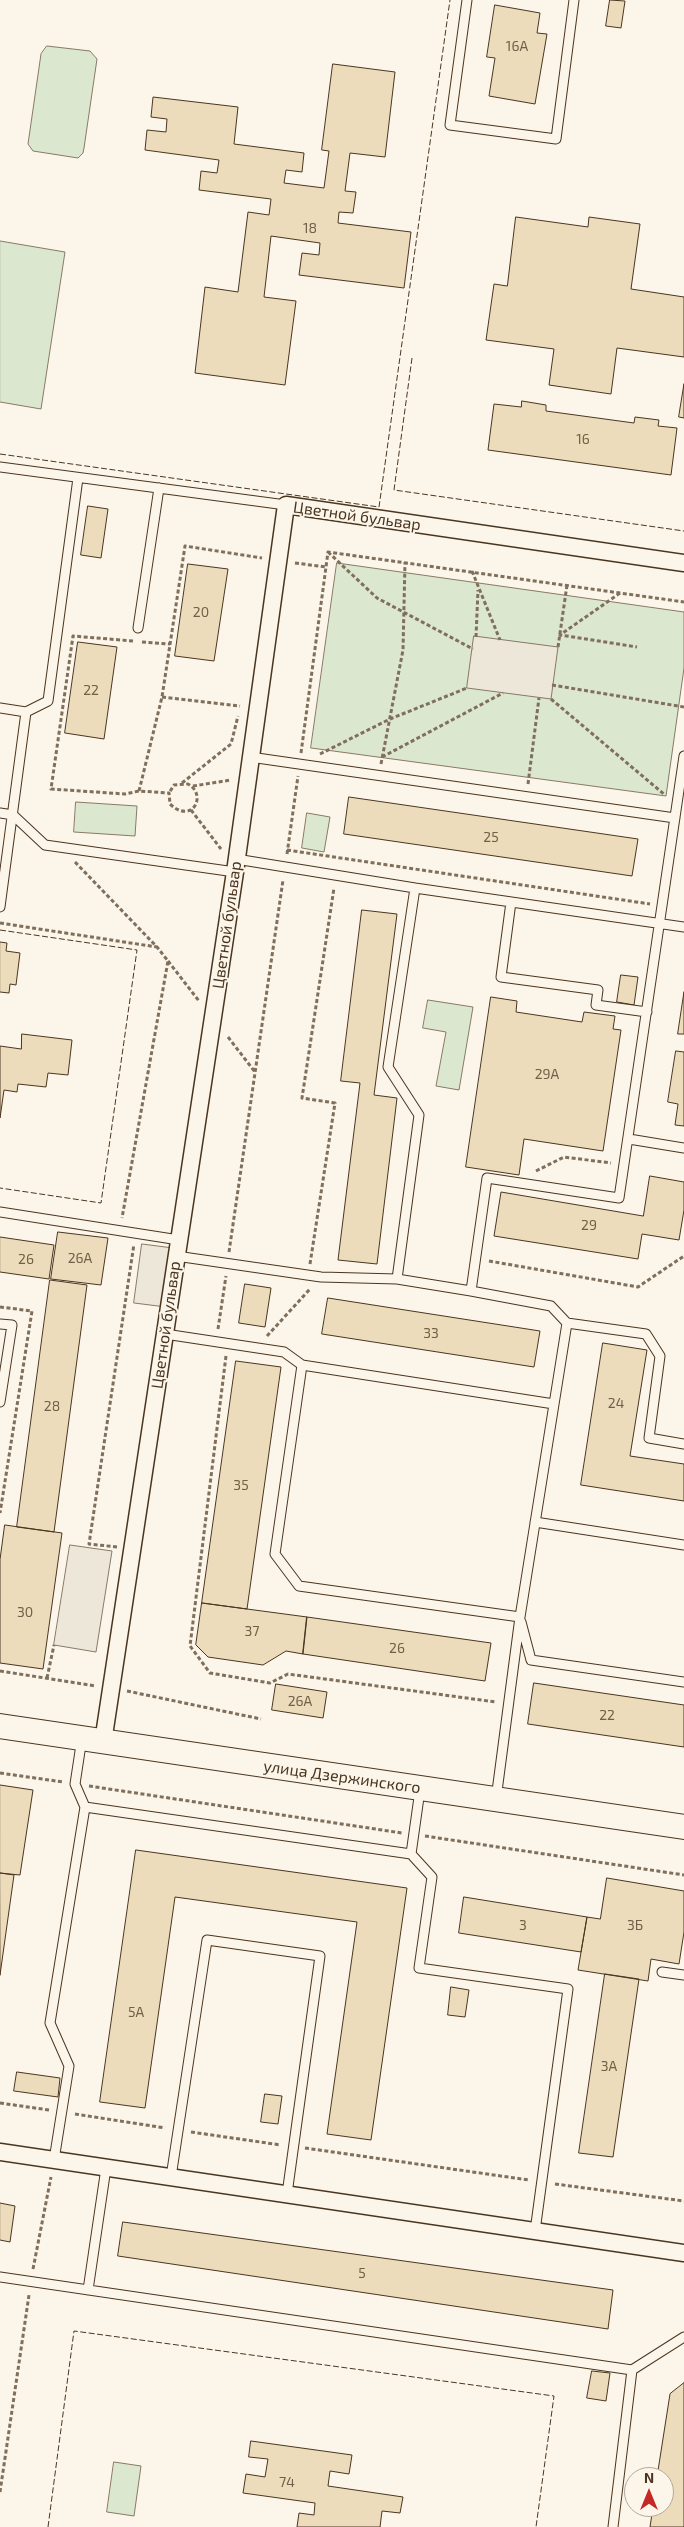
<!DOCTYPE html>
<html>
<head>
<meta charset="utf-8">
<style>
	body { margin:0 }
	#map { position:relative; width:684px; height:2527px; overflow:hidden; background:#fbf6e9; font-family:"Exo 2",sans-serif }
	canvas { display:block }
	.north { position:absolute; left:624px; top:2467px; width:50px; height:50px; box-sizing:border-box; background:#fbf6e9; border:1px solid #b4a999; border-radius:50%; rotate:0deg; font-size:14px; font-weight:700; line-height:20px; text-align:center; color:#4a3520 }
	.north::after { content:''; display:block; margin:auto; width:18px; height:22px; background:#c62828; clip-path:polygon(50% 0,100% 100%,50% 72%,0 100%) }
</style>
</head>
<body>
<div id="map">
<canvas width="684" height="2527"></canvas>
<div class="north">N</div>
</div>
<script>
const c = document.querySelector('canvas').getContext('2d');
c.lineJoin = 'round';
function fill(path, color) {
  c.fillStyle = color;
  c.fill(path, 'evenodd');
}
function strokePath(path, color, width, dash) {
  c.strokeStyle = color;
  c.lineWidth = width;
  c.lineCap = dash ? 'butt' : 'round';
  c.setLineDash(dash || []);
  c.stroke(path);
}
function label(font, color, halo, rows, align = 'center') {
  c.font = font + ' "Exo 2",sans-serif';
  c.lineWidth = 4;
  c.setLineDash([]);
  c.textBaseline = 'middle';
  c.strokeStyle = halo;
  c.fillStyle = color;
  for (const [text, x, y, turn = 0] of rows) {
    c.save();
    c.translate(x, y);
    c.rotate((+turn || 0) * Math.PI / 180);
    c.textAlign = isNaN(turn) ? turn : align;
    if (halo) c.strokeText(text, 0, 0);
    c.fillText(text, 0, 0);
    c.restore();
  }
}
const green = new Path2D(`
	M47,46L90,51L97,59L84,148L83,153L78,158L33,151L28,144L41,54Z
	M0,241L65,252L41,409L0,402Z
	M337,563L684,612V668L666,796L311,748Z
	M76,802L137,806L135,836L74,832Z
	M307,813L330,817L324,852L302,848Z
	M428,1000L473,1007L459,1090L436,1086L446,1032L423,1028Z
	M114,2462L141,2466L134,2516L107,2512Z`);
fill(green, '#dce7d0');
strokePath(green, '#887966', 1);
const parking = new Path2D(`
	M474,636L558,647L551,699L467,688Z
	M142,1244L173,1248L166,1307L134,1303Z
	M70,1545L112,1551L96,1652L54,1645Z`);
fill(parking, '#ede7d9');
strokePath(parking, '#887966', 1);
const building = new Path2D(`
	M610,0L625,1L621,28L606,26Z
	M495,5L540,13L537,33L547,34L535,104L489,96L495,58L487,57Z
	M333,64L395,72L385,157L350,153L345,191L356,192L353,213L339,212L338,223L411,232L404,288L299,275L302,253L319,255L320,243L271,236L264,297L296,301L285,385L195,373L205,287L238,292L248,212L269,215L271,199L199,190L201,171L217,173L219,160L145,150L147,130L166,132L167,119L151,117L153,97L238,107L234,144L304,153L302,172L286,170L284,183L324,188L329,151L322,150Z
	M516,217L588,227L589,217L640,224L631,289L684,297V357L617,348L611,394L549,385L554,349L486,340L494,284L507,286Z
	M684,384V418L679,417Z
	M522,401L546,405V411L634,423L635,417L659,420L658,426L677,428L671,475L488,450L494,404L521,407Z
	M88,506L108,509L101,558L81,555Z
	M188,564L228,569L214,661L175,656Z
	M78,642L117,647L104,739L65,733Z
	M349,797L638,839L632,876L344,834Z
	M362,910L397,914L374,1095L397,1098L377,1264L338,1260L360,1083L341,1081Z
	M0,942L7,943L6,951L20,953L16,985L10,984L9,993L0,992Z
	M621,975L638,977L634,1005L617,1002Z
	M684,992V1034H678Z
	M491,997L517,1001L516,1012L582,1022L584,1012L615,1016L613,1029L621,1030L603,1151L524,1139L519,1175L466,1167Z
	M22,1034L72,1040L68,1075L48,1073L46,1087L18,1084L17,1092L4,1090L0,1118V1046L21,1049Z
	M676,1051L684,1052V1126L675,1125L678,1104L668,1102Z
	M650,1176L684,1182V1210L679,1240L642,1234L638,1259L494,1236L501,1192L643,1216Z
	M58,1232L108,1238L101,1285L51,1279Z
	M0,1237L54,1245L49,1279L0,1272Z
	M50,1280L87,1285L54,1532L17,1527Z
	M245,1284L271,1288L265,1327L239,1323Z
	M328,1298L540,1331L534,1367L322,1334Z
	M603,1343L647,1350L630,1456L684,1464V1501L581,1485Z
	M236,1361L281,1367L247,1609L202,1603Z
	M5,1525L62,1533L43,1669L0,1663V1560Z
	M202,1603L307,1617L303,1654L286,1651L263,1665L208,1657L196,1645Z
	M307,1617L491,1643L485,1681L303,1654Z
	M534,1683L684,1705V1747L528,1724Z
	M276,1684L327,1692L323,1718L272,1710Z
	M0,1785L33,1790L20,1875L0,1873Z
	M136,1850L407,1888L371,2140L327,2134L357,1922L175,1897L145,2108L100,2102Z
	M0,1873L14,1875L0,1975Z
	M607,1878L684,1891V1932L679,1964L651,1959L648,1981L578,1970L587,1917L600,1919Z
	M464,1897L587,1917L581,1952L459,1933Z
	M605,1974L639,1979L613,2157L579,2153Z
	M451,1987L469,1990L465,2017L448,2015Z
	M17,2072L60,2078L58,2097L14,2091Z
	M265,2094L282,2096L278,2124L261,2122Z
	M0,2203L15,2206L10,2242L0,2240Z
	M123,2222L613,2290L608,2329L118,2256Z
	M592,2371L610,2373L606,2401L587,2398Z
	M684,2383V2527H650L653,2507H664V2477H657L670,2394Z
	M251,2441L352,2455L349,2474L330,2471L328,2486L403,2497L400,2513L382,2511L380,2527H297L299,2513L314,2515L315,2503L243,2493L246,2474L265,2477L268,2459L249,2457Z`);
fill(building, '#ecdcbc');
strokePath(building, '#4a3520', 1);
const lane = new Path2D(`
	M467,0L450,125L556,139L574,0
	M0,467L286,505
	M138,628L159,488
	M0,708L26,712L48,701L78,478
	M250,757L675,818
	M0,813L13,815L45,845L235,872
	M236,859L415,888L388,1067L419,1115L397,1279
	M415,888L684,927
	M511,902L501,977L598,990L596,1005L647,1012
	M0,907L26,712
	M629,1139L684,1148
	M0,1212L179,1240
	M176,1256L321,1277L397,1279L471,1291L551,1306L567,1323L520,1617L496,1799
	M471,1291L487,1178L619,1198L684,756
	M567,1323L646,1334L660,1356L649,1438L684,1444
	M0,1324L12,1325L0,1402
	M165,1334L284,1352L302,1365L554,1404
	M302,1365L275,1554L299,1586L520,1617
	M535,1522L684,1545
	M521,1622L531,1660L684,1682
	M85,1807L411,1854L432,1877L419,1968L568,1989L535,2231
	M411,1854L420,1790
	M662,1972L684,1975
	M54,2160L69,2066L50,2023L85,1807L75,1784L82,1738
	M171,2177L207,1940L320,1956L287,2194
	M0,2277L632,2370
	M88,2290L106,2168
	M613,2527L632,2370L684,2337`);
const street = new Path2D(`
	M103,1742L235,872L286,505L684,563
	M0,2152L684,2253`);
const secondary = new Path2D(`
	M0,1726L684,1827`);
strokePath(lane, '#4a3520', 11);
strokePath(street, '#4a3520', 19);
strokePath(secondary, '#4a3520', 26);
strokePath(new Path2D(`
	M328,552L377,598L473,649
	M295,563L326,567
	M472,571L500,640
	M620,593L560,635L637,647
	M476,637L478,590
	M133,641L73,636L51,789L125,794L139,791L169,793L170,804C192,825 208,795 188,784L174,785L169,793
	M142,642L170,644
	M558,647L567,585
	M552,685L684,707
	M162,697L240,706
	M551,699L665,795
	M301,753L328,552L684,602
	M320,754L390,719L467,688
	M382,757L503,693
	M381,764L403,650L405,562
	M182,783L231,744L238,716
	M528,784L539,698
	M193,786L231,780
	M139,791L162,697L185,546L262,558
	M191,810L221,849
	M287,850L650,904
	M287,854L298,776
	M75,862L157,947L168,961L122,1218
	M0,923L157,947
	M168,961L199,1001
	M228,1037L255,1072
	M536,1171L564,1157L611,1163
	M229,1252L283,880
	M489,1261L638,1287L684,1256
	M310,1264L335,1103L302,1098L334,888
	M0,1307L32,1311L0,1513
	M218,1329L226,1276
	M267,1336L310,1289
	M226,1356L190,1646L210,1673L270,1683L288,1674L496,1702
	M117,1547L89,1544L134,1244
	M0,1671L96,1686
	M47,1678L54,1645
	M127,1691L261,1719
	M0,1773L63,1782
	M89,1786L402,1833
	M425,1836L684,1875
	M0,2103L49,2110
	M75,2114L165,2128
	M191,2132L281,2145
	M305,2148L529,2180
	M555,2184L684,2201
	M33,2269L51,2177
	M0,2492L29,2295`), '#7f6f5c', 3, [4, 2.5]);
strokePath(lane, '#fbf6e9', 9);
strokePath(street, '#fbf6e9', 16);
strokePath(secondary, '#fbf6e9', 24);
strokePath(new Path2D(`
	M412,358L394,490L684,531
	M0,454L379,507L450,0
	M0,930L137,950L101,1203L0,1188
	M48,2527L74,2331L554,2396L536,2527`), '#4a3520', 1, [6, 2.5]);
label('14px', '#725f47', null, [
	["16А",517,46],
	["18",310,228],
	["16",583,439],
	["20",201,612],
	["22",91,690],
	["25",491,837],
	["29А",547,1074],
	["29",589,1225],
	["26А",80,1258],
	["26",26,1259],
	["33",431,1333],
	["24",616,1403],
	["28",52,1406],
	["35",241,1485],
	["30",25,1612],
	["37",252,1631],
	["26",397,1648],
	["26А",300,1701],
	["22",607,1715],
	["3",523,1925],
	["3Б",635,1925],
	["5А",136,2012],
	["3А",609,2066],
	["5",362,2273],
	["74",287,2482]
]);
label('16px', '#4a3520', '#fbf6e9', [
	["Цветной бульвар",357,516,8],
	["Цветной бульвар",227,925,-82],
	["Цветной бульвар",166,1325,-82],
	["улица Дзержинского",342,1777,8]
]);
</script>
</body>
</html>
